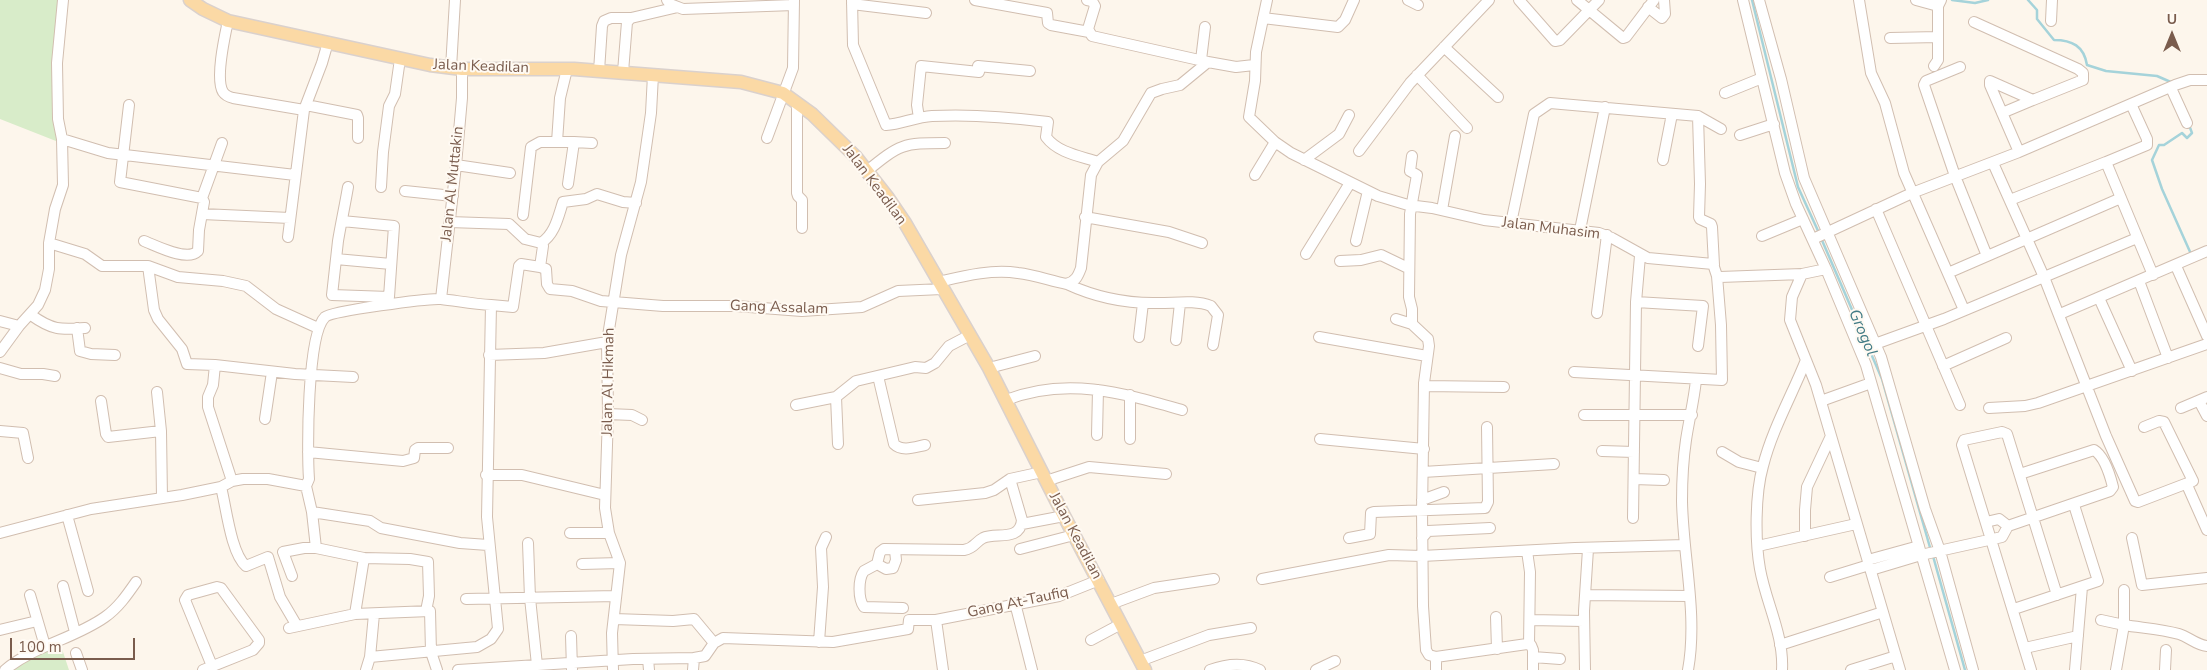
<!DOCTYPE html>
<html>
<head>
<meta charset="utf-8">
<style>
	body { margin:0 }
	#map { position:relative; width:2207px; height:670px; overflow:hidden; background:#fdf6ec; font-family:"Nunito Sans",sans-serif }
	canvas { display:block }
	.north { position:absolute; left:2147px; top:10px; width:50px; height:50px; -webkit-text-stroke:4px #fffaf3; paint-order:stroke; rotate:0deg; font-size:14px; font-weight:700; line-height:20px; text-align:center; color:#7a5c4d }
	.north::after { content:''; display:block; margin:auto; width:18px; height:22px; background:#7a5c4d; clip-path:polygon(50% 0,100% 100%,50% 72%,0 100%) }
	.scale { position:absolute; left:10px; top:638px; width:125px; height:22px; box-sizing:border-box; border:2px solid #7a5c4d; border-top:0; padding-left:6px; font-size:15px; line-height:18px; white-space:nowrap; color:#7a5c4d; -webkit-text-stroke:4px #fffaf3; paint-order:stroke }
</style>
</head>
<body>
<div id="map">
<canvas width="2207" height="670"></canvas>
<div class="north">U</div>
<div class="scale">100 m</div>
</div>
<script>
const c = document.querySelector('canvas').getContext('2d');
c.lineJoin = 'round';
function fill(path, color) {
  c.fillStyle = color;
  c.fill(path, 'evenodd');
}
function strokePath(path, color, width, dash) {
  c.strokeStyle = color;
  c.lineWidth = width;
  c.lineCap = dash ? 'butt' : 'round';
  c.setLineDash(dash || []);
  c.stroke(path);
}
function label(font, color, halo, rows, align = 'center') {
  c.font = font + ' "Nunito Sans",sans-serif';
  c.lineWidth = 4;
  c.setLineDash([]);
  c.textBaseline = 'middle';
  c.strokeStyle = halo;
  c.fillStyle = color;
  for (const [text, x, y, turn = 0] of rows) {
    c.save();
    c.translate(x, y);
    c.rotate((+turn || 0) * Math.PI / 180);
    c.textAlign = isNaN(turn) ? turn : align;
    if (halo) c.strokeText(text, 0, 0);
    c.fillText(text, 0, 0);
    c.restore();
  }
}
fill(new Path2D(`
	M0,0H61V143L0,119Z
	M61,646L69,670H2L21,654Z`), '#d8ecc9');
strokePath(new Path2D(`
	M1752,0L1798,187L1819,233
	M1952,0L1975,3L1988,0
	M2028,0L2037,10V19L2054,40C2072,40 2084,46 2087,65L2106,71L2157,76L2173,83
	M2189,125L2192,133L2187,138L2182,133L2164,145H2159L2152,160L2162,189L2191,254
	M1821,238L1882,379L1931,551
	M1933,556L1965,670`), '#a5d3da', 2.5);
const minor = new Path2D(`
	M667,0L670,4L683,9L794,5
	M852,0L853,45L886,125C901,124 916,117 932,116C971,114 1009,117 1048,122L1046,137C1058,153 1080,156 1098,162
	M975,0L1047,13L1048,23L1051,25L1089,32
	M1087,0L1092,1L1095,6L1088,29L1092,36L1208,62
	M1267,0L1256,52L1255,81L1249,117L1275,142L1291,153L1378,196L1408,205L1432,208L1484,220L1599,233L1612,238L1648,258L1713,264L1717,276L1720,277L1802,274L1826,269
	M1408,0L1418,5
	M1519,0L1555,41L1560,40L1599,0
	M1577,0L1623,38L1626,37L1654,0
	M1743,0L1785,173L1796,204L1826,269L1866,365L1955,670
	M1759,0L1781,79L1804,178L1881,357L1925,509L1940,551L1973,670
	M1859,0L1871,73L1885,103L1904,173L1964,310
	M1916,0L1938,6
	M852,4L926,13
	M1648,7L1662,18L1665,14L1664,0
	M1263,18L1338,27L1345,20L1354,0
	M228,21C225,35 215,79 223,92C225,95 229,97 233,98L304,110
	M2051,21L2052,0
	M1974,22L2078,69L2083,73V80L2033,100L1990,81V85L2019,152
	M1890,38L1938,37V6L1941,0
	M1444,47L1498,97
	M1201,60L1205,27
	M1934,66L1938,60V37
	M1960,67L1926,81L1924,85L1955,176L1987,256
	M451,68L455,0
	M599,71L602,26L604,21L611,18H631
	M623,72L627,22L631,18L678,7
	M1417,75L1467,128
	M2171,88L2187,123
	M1725,93L1762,78
	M797,103V193L798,196L802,200V228
	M129,105L120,182L202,198
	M306,105L357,115L358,118V138
	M2002,113L2033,100
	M1698,116L1700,184L1699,217L1700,219L1711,224L1712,227L1714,265
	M919,118L917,105L921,66L979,72L978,66L1030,71
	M1740,135L1774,124
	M767,138L793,68L794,0
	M62,139L108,153L295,175
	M557,142H574L568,184
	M574,142L592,143
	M1359,151L1410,83L1489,0
	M1412,156L1410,171L1417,175L1410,214L1409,297L1412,309V324L1428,339L1429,346L1424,383L1422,511L1423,606L1426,650L1429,655L1436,657L1527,644L1531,645L1533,650V670
	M1304,160L1339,134L1349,115
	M1663,160L1672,114
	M2106,162L2147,145V139L2131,104
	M1993,163L2044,277L2106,436L2135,501L2138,502L2193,481L2164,422L2159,421L2144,427
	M456,165L510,173
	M867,171C900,144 903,143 945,143
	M1255,175L1275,142
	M381,187L383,152L389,106L395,94L400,59
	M405,191L453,196
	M2010,200L2106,162L2153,275
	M1876,209L1960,405
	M1442,210L1455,136
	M202,214L290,218
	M523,215L531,147L540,142H557L560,98L567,69
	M1085,217L1169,232L1202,243
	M342,221L394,226L389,297L332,295L338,241C341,223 345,205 348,187
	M449,222L509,224L525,239L541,243L543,246L540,267L546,269L547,284L550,289L572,291L601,301L663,306H736L802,311L862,307L898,291L942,289
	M1511,223L1534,114L1550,103L1698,116L1721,129
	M1580,230L1605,107
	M1762,236L1803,219
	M288,237L304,110L322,63L328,42
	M1813,239L1912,193L2019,152L2175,85L2190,80H2207
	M144,241C157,246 187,262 198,251L199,230L204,202L202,198L222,143
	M1356,241L1368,191
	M49,243L85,254L102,266H148L178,277L223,281L246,286L276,309L318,328
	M541,243C555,234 558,217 563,202L586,199L597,194L623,202L636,203
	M1306,254L1350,183
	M336,259L391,264
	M1340,261L1361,260L1381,255L1408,268
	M148,266L154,310L158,319L182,349L187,364L215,365L295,374L353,377
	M2176,266L2207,336
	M1948,273L2121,198
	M1802,274L1792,297L1790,320L1816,385L1900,670
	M2139,281L2168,358
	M938,282C964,276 991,269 1018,273C1035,275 1051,281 1067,284C1076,281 1078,276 1081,268L1091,175L1098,162L1123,141L1151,93L1162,89L1180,85L1208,62L1236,67L1254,65
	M1067,284C1095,297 1123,303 1153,303C1172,304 1193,299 1211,306L1218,315L1213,345
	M2099,298L2132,371
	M441,299L456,165L462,98V69
	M1636,302L1703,306L1698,346
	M491,305L513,307L519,266L521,264L540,267
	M1597,313L1607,235
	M2060,314L2207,251
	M31,315C52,330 60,330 85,328
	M1396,319L1412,324
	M0,321L19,326
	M77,328L80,351L91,354L115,355
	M1139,337L1143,303
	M1319,337L1427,356
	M1176,340L1180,303
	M1875,344L1944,319L2137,238
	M0,352L19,326L38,305L45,290L49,269V243L55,209L63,185L62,139L58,119L57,63L63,0
	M489,355L544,353L607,342
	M215,365L213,385L208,397V407L232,481
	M1943,366L2006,338
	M0,368L21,374H43L55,376
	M989,368L1035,356
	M1574,372L1722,380L1721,325L1717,276
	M878,376L894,444C902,452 915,447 925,445
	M1424,386L1504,387
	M157,392L161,431
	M1130,395V439
	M836,397L838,444
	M1006,400C1067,376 1123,393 1182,410
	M101,401L106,434L108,437L161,431L162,498
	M1821,401L1871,383
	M2199,401L2207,416
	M796,405L836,397L856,381L915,367L926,368L935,363L949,346L970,335
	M1989,408L2025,406L2038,403L2207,344
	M2181,408L2207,397
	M608,414L632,415L642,420
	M1584,415H1692
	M265,419L272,372
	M0,431L23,433L28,458
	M1097,435L1098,390
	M1320,439L1424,449
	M1602,451L1634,452
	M308,452L403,461L414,458L415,450L418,448H448
	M1722,452L1739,462L1762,468
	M1423,472L1554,464
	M486,475H522L605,495
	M1634,479L1664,480
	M1046,481L1089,467L1166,474
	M2187,485L2207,530
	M221,487C226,506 231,554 246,566L268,557L280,597L297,626
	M918,500L985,493L994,490L1010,479L1042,472
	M1422,500L1444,492
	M312,512L370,521L381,528L460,543L488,545
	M67,515L88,591
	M1633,518L1636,302L1640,256
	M1986,522L1999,519L2008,526L2110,491L2113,487C2110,475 2104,456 2094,450L2020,474
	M1022,524L1064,516
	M0,533L91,509L182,495L221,487L232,481L243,479H268L306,486
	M570,533H609
	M1805,536V510L1807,487L1831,436
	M1349,538L1370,534L1371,513L1374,512L1485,508L1488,502L1487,427
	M1422,538L1428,531L1490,528
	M2132,538L2142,585L2207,578
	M528,543L530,598L537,665
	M1758,546L1856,524
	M1020,549L1074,535
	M1527,551L1530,572L1529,645
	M364,558L410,559L428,562L429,596L426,611
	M1868,560L1919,546
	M582,564L620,563
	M877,564L886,569L893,568L896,560L895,550
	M1871,570L1921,555L2002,537L2008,526
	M292,576L283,552L304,548H316
	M1830,577L1869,565
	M1262,579L1389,555L1422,556L1575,548L1685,545
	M63,586L75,632
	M2124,590V625C2142,628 2161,629 2179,634C2189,637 2196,645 2207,646
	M30,595L45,646
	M1585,595L1689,596
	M466,599L616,596
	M1015,603L1032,670
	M1111,604L1154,588L1214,579
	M903,608L864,607C858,599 858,579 864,571L877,564L880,552L884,549L964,550C975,548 975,542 983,538C996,532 1020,542 1022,520L1010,479
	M2014,609L2098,581L2074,505
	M355,614L364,558L316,548L312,512L306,486L309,479C307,452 307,334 325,317C332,311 428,298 441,299C458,301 474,304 491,305L487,517L498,629L491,639L477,647L370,657
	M1496,617L1497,649
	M614,619L673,621L694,619L714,643
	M936,620L943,670
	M1530,620L1584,621
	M2101,620L2124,625L2116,670
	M289,628L355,614L430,611L431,652L437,670
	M0,630L37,621
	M571,636L572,669
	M1091,640L1121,624
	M819,642L823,587L821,548L826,537
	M1780,645L1883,612
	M2025,648L2078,636
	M76,653L82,670
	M1533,657L1560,659
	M694,658L705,656L714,643L723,638L833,642L908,629L909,620H936L1059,596L1099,580
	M648,659L649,670
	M1140,661L1209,635L1251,628
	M5,670C35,645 74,639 105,617C118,608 127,595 136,582
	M203,670L253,650L259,643V640L221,588L217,587L188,595L185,600L212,666
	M366,670L370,657L374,614
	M458,670L633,659L694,658L693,670
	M613,670L612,633L620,563L609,533L605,508L608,414L607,342L621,255L641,182L651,113L653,75
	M1210,670C1226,664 1244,662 1260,670
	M1316,670L1335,661
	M1436,670V657
	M1585,670L1584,611L1588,549
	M1688,670C1698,615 1683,557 1682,501C1682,481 1683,460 1686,440C1689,420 1694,400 1696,380
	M1782,670C1784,635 1766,603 1760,569C1755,541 1755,494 1763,466C1772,430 1792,395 1806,360
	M1851,670L1896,656
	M2031,670L1962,445L1964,440L2002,432L2007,434L2057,595
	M2075,670L2082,587
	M2165,670L2166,650`);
const major = new Path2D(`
	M190,0L203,9L228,21L430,65L462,69H574L741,82L783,93L812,114L855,156L888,198L905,223L989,368L1064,516L1145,670`);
strokePath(minor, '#d1beb0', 12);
strokePath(major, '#dad1cd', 15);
strokePath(minor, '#fff', 10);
strokePath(major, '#fbd9a5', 12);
label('15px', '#7a5c4d', '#fffaf3', [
	["Jalan Keadilan",481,67,2],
	["Jalan Al Muttakin",453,184,-84],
	["Jalan Keadilan",874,185,53],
	["Jalan Muhasim",1551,229,7],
	["Gang Assalam",779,308,2],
	["Jalan Al Hikmah",609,382,-89],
	["Jalan Keadilan",1075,536,62],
	["Gang At-Taufiq",1018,603,-12]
]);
label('italic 16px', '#437c86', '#fffaf3', [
	["Grogol",1862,333,67]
]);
</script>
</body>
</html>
